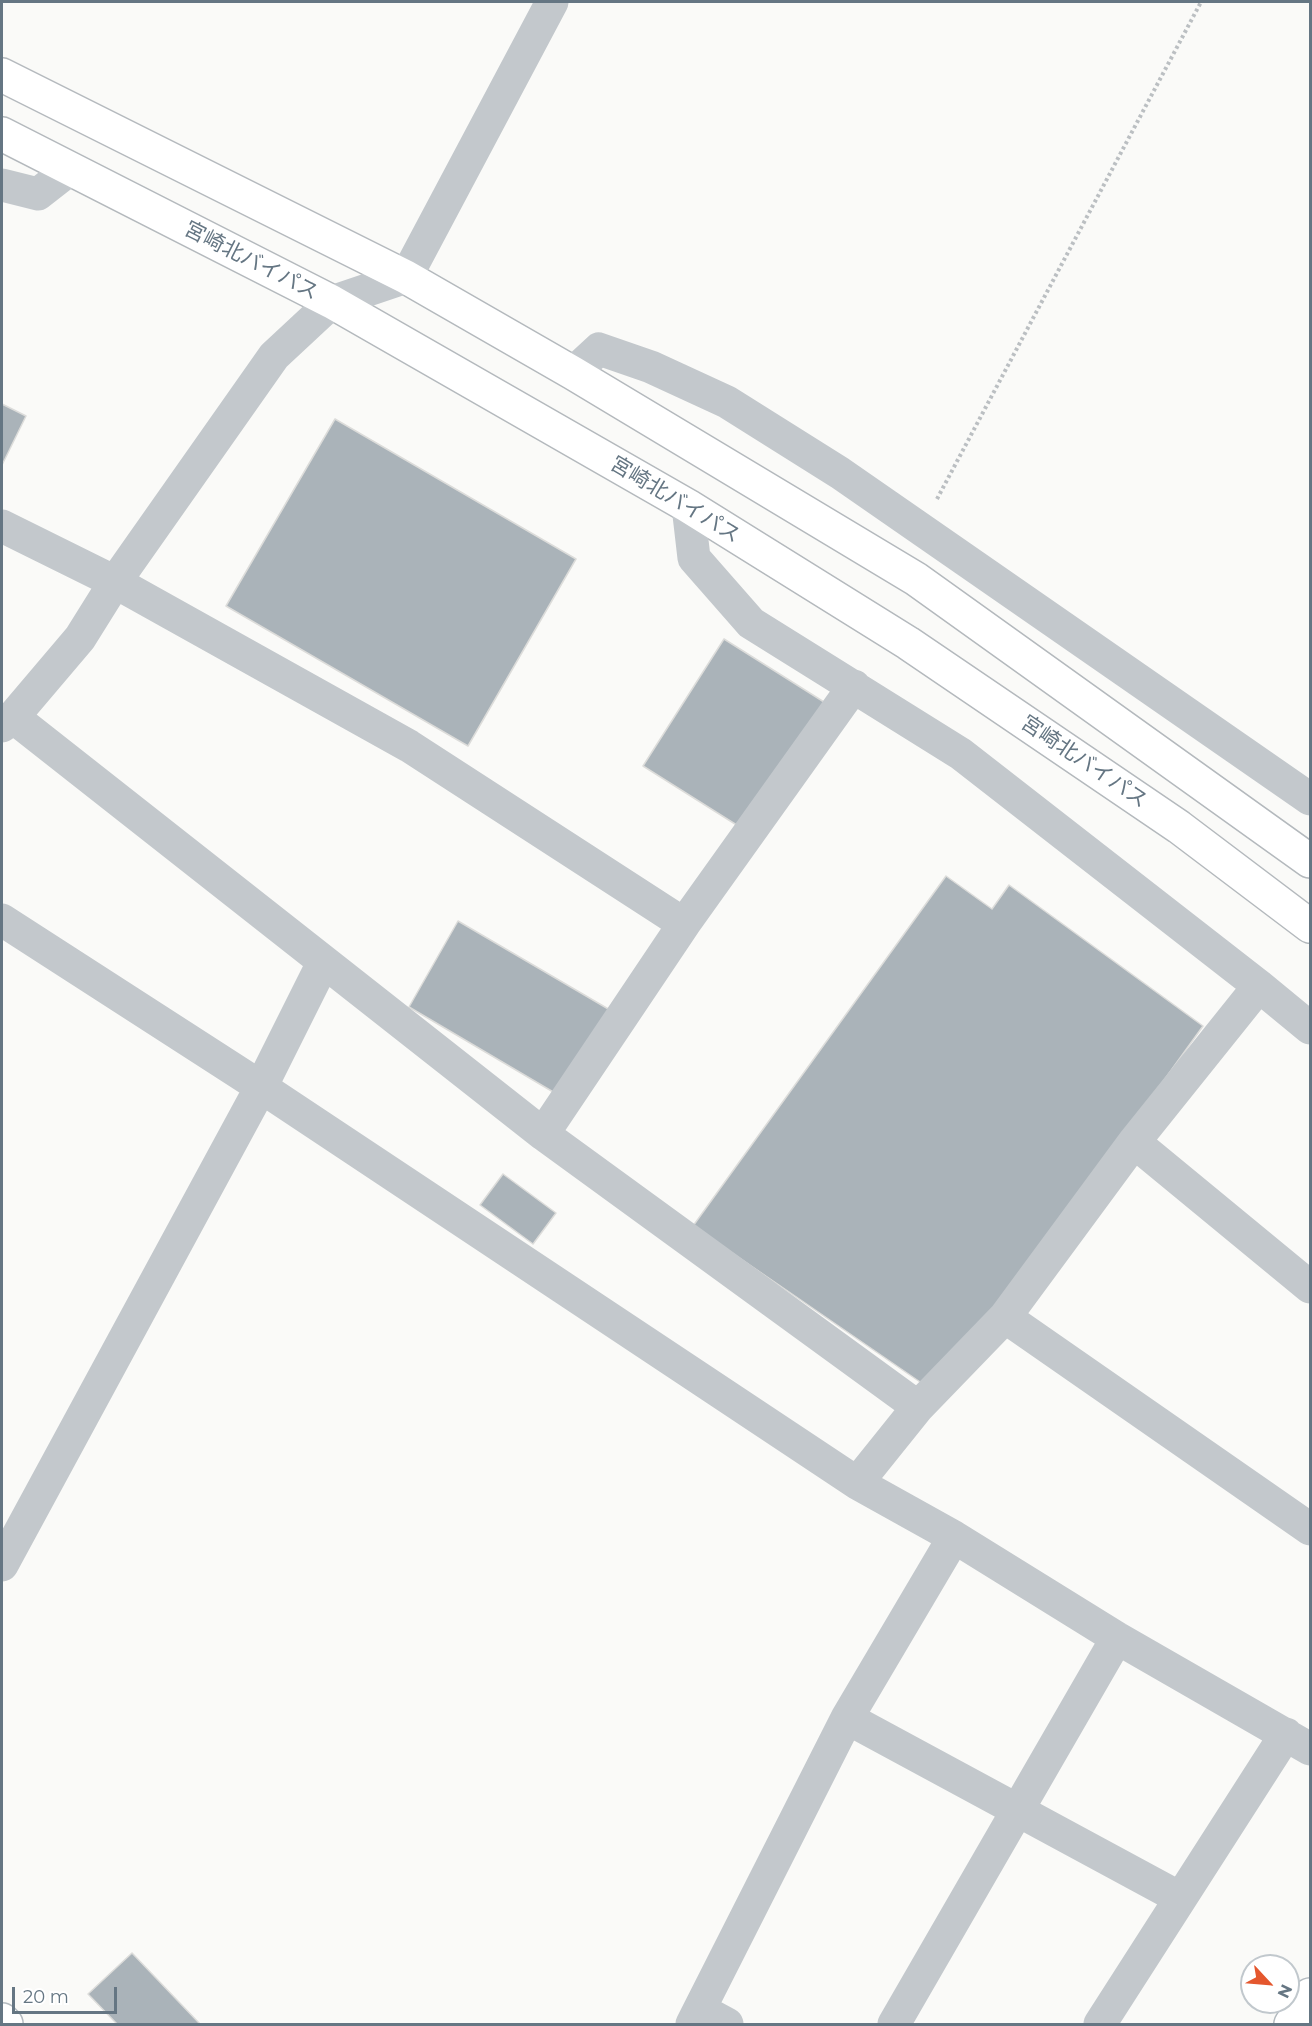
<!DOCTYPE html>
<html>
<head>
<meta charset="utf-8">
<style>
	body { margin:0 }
	#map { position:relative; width:1312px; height:2026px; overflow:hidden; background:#fafaf8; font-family:Montserrat,sans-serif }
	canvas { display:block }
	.frame { position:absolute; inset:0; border:3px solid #657683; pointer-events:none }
	.north { position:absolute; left:1240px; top:1954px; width:60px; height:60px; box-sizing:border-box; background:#fff; border:2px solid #c1c8cd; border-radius:50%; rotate:116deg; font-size:16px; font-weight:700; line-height:24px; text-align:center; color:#657683 }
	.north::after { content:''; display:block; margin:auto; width:21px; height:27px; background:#e4572e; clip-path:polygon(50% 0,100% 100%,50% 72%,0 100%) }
	.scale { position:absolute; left:12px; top:1987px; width:105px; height:27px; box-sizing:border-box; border:3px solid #657683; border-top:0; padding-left:8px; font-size:18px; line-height:21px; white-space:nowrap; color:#657683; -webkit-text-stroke:4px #fff; paint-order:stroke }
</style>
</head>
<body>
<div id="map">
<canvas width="1312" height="2026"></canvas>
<div class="frame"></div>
<div class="north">N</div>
<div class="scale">20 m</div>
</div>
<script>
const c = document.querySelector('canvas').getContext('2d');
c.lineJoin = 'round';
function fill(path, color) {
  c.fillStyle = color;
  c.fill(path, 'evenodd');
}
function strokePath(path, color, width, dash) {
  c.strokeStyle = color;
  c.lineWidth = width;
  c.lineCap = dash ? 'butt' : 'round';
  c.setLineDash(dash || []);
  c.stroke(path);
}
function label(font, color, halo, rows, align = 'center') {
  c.font = font + ' Montserrat,"Noto Sans JP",sans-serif';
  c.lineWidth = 6;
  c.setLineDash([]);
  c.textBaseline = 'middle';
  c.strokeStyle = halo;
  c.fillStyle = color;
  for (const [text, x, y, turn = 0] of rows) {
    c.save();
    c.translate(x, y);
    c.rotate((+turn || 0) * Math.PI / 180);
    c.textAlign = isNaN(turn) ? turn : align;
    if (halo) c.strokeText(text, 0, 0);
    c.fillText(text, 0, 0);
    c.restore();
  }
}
const building = new Path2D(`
	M2,404L26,416L2,465Z
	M335,419L576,559L468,746L226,606Z
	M724,639L824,702L743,829L643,766Z
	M946,876L992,909L1009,885L1203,1026L1006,1300L923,1384L693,1226Z
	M458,921L610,1010L560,1096L409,1007Z
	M503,1174L556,1213L533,1244L480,1205Z
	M132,1953L200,2024H117L88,1994Z`);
fill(building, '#aab3b9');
strokePath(building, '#dcdcda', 1.5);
const secondary = new Path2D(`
	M2,2020L6,2024
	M1291,2024L1310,1995`);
const highway = new Path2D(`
	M2,75L406,277L573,373L916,579L1310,861
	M2,134L332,302L688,506L908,643L1179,827L1310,926`);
strokePath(secondary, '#b3babf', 36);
strokePath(highway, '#b4b9bd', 36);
strokePath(new Path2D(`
	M937,499L1201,2`), '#bbbfc2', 4, [3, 3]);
strokePath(new Path2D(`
	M2,185L38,194L70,169
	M573,373L599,349L651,367L727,402L840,473L1310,799
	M688,506L694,558L751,623L961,754L1259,986L1310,1028
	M2,526L115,582L409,746L684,924
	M13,717L543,1134L918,1407
	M2,726L13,717L80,638L115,582L274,356L332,302L406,277L552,2
	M2,920L261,1087L857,1483L954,1537L1117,1638L1310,1749
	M543,1134L684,924L854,686
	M1134,1142L1310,1287
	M1005,1317L1310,1529
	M857,1483L918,1407L1005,1317L1134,1142L1259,986
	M2,1565L261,1087L323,963
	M847,1718L1180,1898
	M701,2010L727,2024
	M692,2024L847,1718L954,1537
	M894,2024L1117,1638
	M1100,2024L1286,1734`), '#c3c8cc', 33);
strokePath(secondary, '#fff', 33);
strokePath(highway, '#fff', 33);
label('21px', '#657683', '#fff', [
	["宮崎北バイパス",251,261,27],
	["宮崎北バイパス",675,500,31],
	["宮崎北バイパス",1084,762,34]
]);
</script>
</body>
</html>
